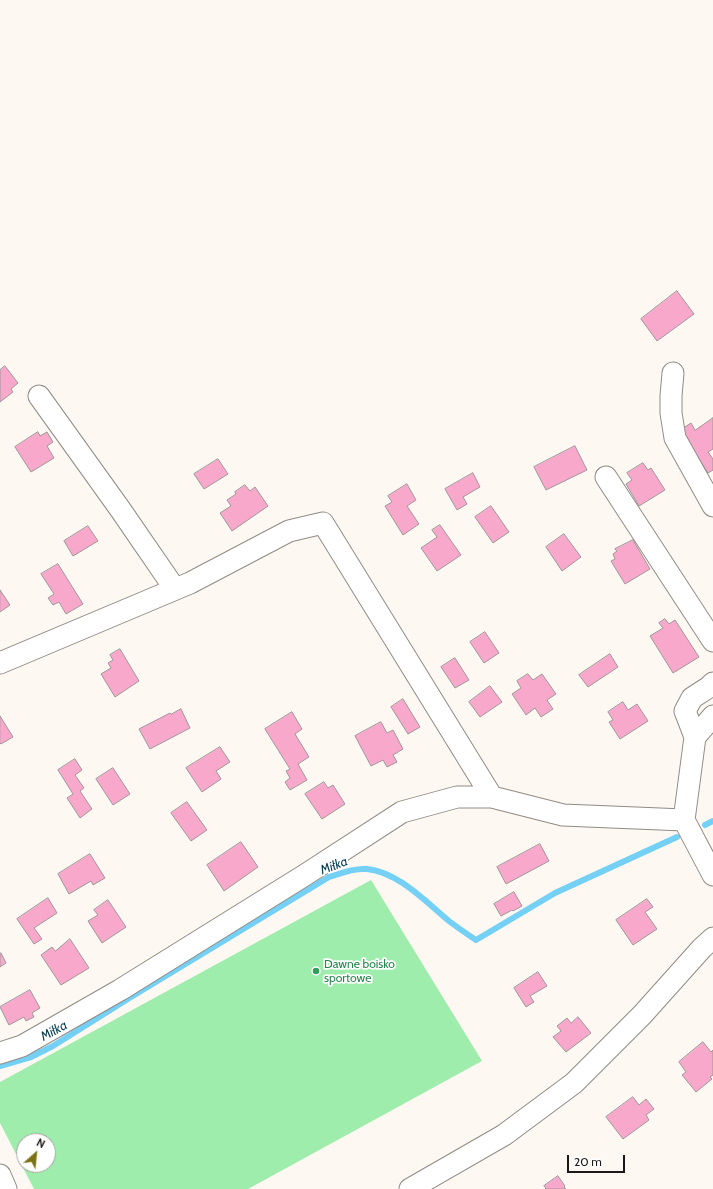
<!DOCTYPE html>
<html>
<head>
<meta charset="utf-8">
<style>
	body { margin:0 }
	#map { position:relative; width:713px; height:1189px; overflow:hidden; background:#fdf8f1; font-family:Cabin,sans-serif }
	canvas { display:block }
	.north { position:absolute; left:16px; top:1133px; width:40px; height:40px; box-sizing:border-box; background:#fff; border:1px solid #a4a3a2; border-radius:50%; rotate:27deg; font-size:11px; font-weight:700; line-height:16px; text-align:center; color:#1b1917 }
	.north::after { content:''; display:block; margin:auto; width:14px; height:18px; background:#7d7213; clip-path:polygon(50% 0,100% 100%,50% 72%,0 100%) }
	.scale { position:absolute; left:567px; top:1155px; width:58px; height:18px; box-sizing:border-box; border:2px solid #1b1917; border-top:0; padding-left:5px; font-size:12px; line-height:14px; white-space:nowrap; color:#1b1917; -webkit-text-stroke:3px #fff; paint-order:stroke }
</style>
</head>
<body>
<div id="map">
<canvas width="713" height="1189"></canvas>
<div class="north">N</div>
<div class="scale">20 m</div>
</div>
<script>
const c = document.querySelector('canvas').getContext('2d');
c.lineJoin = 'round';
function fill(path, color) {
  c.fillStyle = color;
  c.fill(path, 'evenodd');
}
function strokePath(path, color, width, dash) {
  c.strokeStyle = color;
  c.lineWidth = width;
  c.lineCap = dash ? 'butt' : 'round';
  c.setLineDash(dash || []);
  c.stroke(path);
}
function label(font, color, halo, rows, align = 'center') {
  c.font = font + ' Cabin,sans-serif';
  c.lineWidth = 3.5;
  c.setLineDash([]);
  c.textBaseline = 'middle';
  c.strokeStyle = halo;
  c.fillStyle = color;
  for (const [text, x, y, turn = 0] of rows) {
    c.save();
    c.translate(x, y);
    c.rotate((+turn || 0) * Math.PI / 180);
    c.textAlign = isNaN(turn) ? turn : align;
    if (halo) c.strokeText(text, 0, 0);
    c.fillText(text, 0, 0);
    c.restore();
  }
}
fill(new Path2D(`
	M371,880L482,1061L248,1189H34L0,1123V1082ZM24,1141H48V1165H24Z`), '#9fedac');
strokePath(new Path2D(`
	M705,825L713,821
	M0,1066L31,1057L53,1046L131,997L329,877C342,873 354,868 367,869C398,872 426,902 449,921C458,928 467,934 476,940L555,893L677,837`), '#75d0f6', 6);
const building = new Path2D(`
	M677,291L694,314L657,341L641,319Z
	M5,366L18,383L11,389L13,392L0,402V370Z
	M713,418V449L708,452L713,459V470L708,473L680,430L691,423L695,430Z
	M38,432L40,436L47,432L53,442L47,446L54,458L31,472L15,447Z
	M575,446L587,470L546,490L534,467Z
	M218,459L228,474L204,489L194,474Z
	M643,463L648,470L651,468L665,490L639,506L626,484L632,480L627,473Z
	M473,473L480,487L463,497L467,504L457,510L445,489Z
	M407,484L416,500L407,506L419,524L403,535L385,506L392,502L388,496Z
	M245,485L250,491L255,487L268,506L232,531L220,513L231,506L227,500L236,494L235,492Z
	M491,506L509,532L493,543L475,517Z
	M440,525L461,555L437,571L421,548L437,537L432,530Z
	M88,526L98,541L73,556L64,541Z
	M564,534L581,557L562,571L546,547Z
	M633,540L650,569L625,584L611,561L615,559L613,554L617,551L615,549Z
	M58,564L83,604L66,614L59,602L53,605L48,598L54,594L41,574Z
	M0,590L10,605L0,612Z
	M665,619L669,624L675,620L699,657L673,673L650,636L663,628L659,623Z
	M485,632L499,653L484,663L470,642Z
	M120,649L139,681L115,697L101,674L111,668L108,663L113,660L110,655Z
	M610,654L618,667L588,687L579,675Z
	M455,658L469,680L455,688L441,667Z
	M528,674L533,680L542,674L556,694L547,700L553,709L541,717L535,708L526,715L512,694L521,688L517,681Z
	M490,686L502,702L480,717L469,702Z
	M403,699L420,727L408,734L391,707Z
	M623,702L628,710L637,704L648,721L620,739L609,722L613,720L608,712Z
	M181,709L190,728L150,749L139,729L170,713L171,714Z
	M292,712L302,729L295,734L309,757L298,764L307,780L290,790L285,782L290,778L286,771L290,769L265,729Z
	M0,716L13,737L1,744L0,743Z
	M381,722L387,733L393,730L403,749L393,755L397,762L387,767L383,760L371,766L355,736Z
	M220,747L230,762L216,771L221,779L202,792L186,768Z
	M75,759L82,770L75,775L84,788L80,791L92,809L80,818L67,798L73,794L58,770Z
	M113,768L130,794L113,805L96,779Z
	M324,782L328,788L333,785L345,804L322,819L305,794Z
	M187,802L207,830L191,841L171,813Z
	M241,842L258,867L224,891L207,865Z
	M540,844L549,861L506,884L497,867Z
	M90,854L105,878L93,885L91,881L69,894L58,874Z
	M514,892L522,906L513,911L512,910L501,916L494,904Z
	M48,898L57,913L34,928L42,939L34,944L17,919Z
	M647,899L653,907L645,912L657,929L633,945L616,920Z
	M108,900L126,927L102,943L88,921L98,915L94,910Z
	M70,939L89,968L61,985L41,955L52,947L55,951Z
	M1,953L6,963L0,967V954Z
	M538,972L547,986L530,996L534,1002L526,1007L514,988Z
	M30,990L40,1008L32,1013L34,1017L26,1021L24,1017L9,1025L0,1007Z
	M578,1017L591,1033L566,1052L553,1037L561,1031L557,1026L567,1018L571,1023Z
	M703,1042L711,1052L713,1050V1075L710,1077L712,1079L696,1092L682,1075L686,1072L679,1062Z
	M633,1097L639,1105L646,1099L654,1109L646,1115L649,1120L623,1139L606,1117Z
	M558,1176L565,1186L564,1187L566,1189H545L546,1188L544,1186Z`);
fill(building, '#f8a8ca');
strokePath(building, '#9f979a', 1);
const minor = new Path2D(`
	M673,373L671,396V413L675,438L713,506
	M39,396L120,509L175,589
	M606,477L713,641
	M0,663L190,583L289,531L323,523L492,797L563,815L684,820
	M713,716L695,737L684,820L713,875
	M695,737L685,711L692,698L709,687L713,683
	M0,1053L22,1046L120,990L305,875L402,812L457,797H492
	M0,1175L6,1189
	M410,1189L504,1135L574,1083L642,1015L702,948L713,938`);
strokePath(minor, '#908c86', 23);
strokePath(minor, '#fff', 21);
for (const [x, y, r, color] of [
	[316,971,4,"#2e9e5b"]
]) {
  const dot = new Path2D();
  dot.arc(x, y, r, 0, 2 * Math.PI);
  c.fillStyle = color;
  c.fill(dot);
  strokePath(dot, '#fff', 1.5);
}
label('12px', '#27864d', '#fff', [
	["Dawne boisko",324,964],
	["sportowe",324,978]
], 'left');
label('italic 13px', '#033d50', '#fff', [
	["Miłka",334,866,-21],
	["Miłka",54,1031,-28]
]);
</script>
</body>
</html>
